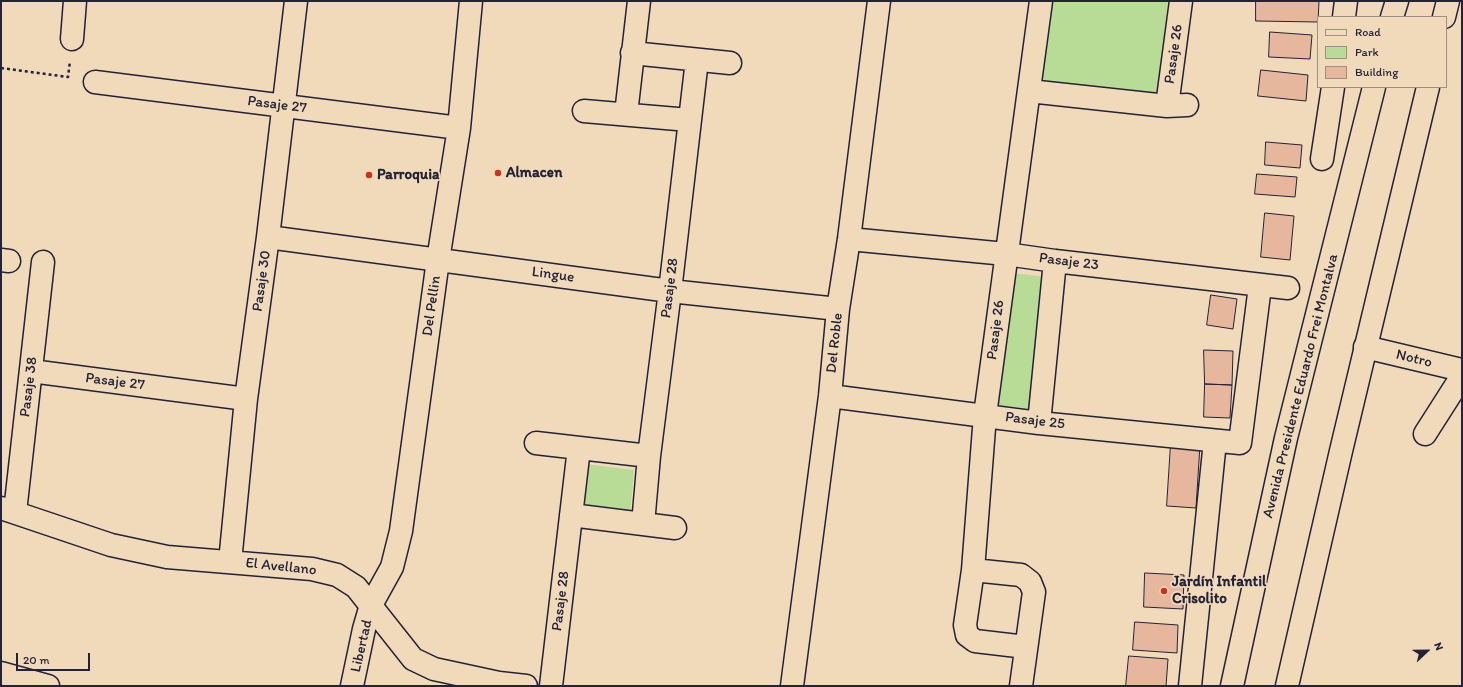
<!DOCTYPE html>
<html>
<head>
<meta charset="utf-8">
<style>
	body { margin:0 }
	#map { position:relative; width:1463px; height:687px; overflow:hidden; background:#f0dab9; font-family:Itim,sans-serif }
	canvas { display:block }
	.frame { position:absolute; inset:0; border:2px solid #22223b; pointer-events:none }
	.legend { position:absolute; left:1317px; top:16px; width:130px; height:72px; box-sizing:border-box; background:#f0dab9; border:1px solid #9e9087; margin:0; padding:5px 7px; list-style:none; font-size:12px; color:#22223b }
	.legend li { display:flex; align-items:center; gap:8px; height:20px }
	.legend b { width:20px; border:1px solid #9e9087 }
	.north { position:absolute; left:1407px; top:631px; width:40px; height:40px; -webkit-text-stroke:3px #f0dab9; paint-order:stroke; rotate:68deg; font-size:11px; font-weight:700; line-height:16px; text-align:center; color:#22223b }
	.north::after { content:''; display:block; margin:auto; width:14px; height:18px; background:#22223b; clip-path:polygon(50% 0,100% 100%,50% 72%,0 100%) }
	.scale { position:absolute; left:16px; top:653px; width:74px; height:18px; box-sizing:border-box; border:2px solid #22223b; border-top:0; padding-left:5px; font-size:12px; line-height:14px; white-space:nowrap; color:#22223b; -webkit-text-stroke:3px #f0dab9; paint-order:stroke }
</style>
</head>
<body>
<div id="map">
<canvas width="1463" height="687"></canvas>
<div class="frame"></div>
<ul class="legend">
<li><b style="height:5px;background:#f0dab9"></b>Road</li>
<li><b style="height:11px;background:#b8db95"></b>Park</li>
<li><b style="height:11px;background:#e6b79d"></b>Building</li>
</ul>
<div class="north">N</div>
<div class="scale">20 m</div>
</div>
<script>
const c = document.querySelector('canvas').getContext('2d');
c.lineJoin = 'round';
function fill(path, color) {
  c.fillStyle = color;
  c.fill(path, 'evenodd');
}
function strokePath(path, color, width, dash) {
  c.strokeStyle = color;
  c.lineWidth = width;
  c.lineCap = dash ? 'butt' : 'round';
  c.setLineDash(dash || []);
  c.stroke(path);
}
function label(font, color, halo, rows, align = 'center') {
  c.font = font + ' Itim,sans-serif';
  c.lineWidth = 3.5;
  c.setLineDash([]);
  c.textBaseline = 'middle';
  c.strokeStyle = halo;
  c.fillStyle = color;
  for (const [text, x, y, turn = 0] of rows) {
    c.save();
    c.translate(x, y);
    c.rotate((+turn || 0) * Math.PI / 180);
    c.textAlign = isNaN(turn) ? turn : align;
    if (halo) c.strokeText(text, 0, 0);
    c.fillText(text, 0, 0);
    c.restore();
  }
}
fill(new Path2D(`
	M1050,1H1168L1157,95L1040,81Z
	M1011,273L1047,277L1033,409L997,405Z
	M585,464L634,470L630,514L580,508Z`), '#b8db95');
const building = new Path2D(`
	M1256,1H1319L1318,22L1256,21Z
	M1270,32L1312,35L1310,59L1269,57Z
	M1261,70L1308,75L1306,101L1258,96Z
	M1266,142L1302,145L1300,168L1265,165Z
	M1257,174L1297,177L1295,197L1255,194Z
	M1265,213L1294,216L1290,260L1261,257Z
	M1211,295L1237,299L1233,329L1207,325Z
	M1204,350L1233,351L1232,385L1205,384Z
	M1205,384L1232,385L1230,418L1204,417Z
	M1171,443L1200,445L1196,508L1167,506Z
	M1145,573L1184,575L1183,609L1144,607Z
	M1135,622L1178,625L1177,653L1133,650Z
	M1129,656L1168,659L1166,686H1126Z`);
fill(building, '#e6b79d');
strokePath(building, '#22223b', 1);
const street = new Path2D(`
	M1344,17L1346,1
	M72,39L75,1
	M632,53L730,63
	M95,82L459,128
	M1029,91L1167,106L1187,105
	M1167,106L1181,1
	M584,111L689,120
	M626,114L639,1
	M1322,159L1333,87
	M268,237L670,291L838,309
	M849,239L1006,254L1055,261L1288,288
	M1,260L9,261
	M1365,347L1462,370
	M31,371L246,399
	M830,396L1039,423L1240,443L1260,286
	M1039,423L1055,261
	M1425,434L1462,376
	M536,443L649,456
	M1,508L111,545L167,557L312,569L337,575L356,587L413,659L434,669L499,683L526,686
	M15,512L43,262
	M571,515L675,528
	M643,524L649,456L670,291L697,60
	M230,562L246,399L268,237L296,1
	M973,570L1021,575L1030,582L1034,592L1021,686
	M1026,647L975,641L967,635L965,625L973,570L985,415L1041,1
	M1,673L48,686
	M352,686L364,629L371,605L392,567L401,531L438,260L459,128L471,1
	M551,686L579,448
	M792,686L830,396L838,309L849,239L879,1
	M1190,686L1215,441`);
const secondary = new Path2D(`
	M1392,17L1397,1
	M1444,17L1448,1
	M1232,686L1286,438L1374,87
	M1287,686L1341,451L1428,87`);
strokePath(street, '#22223b', 25);
strokePath(secondary, '#22223b', 25);
strokePath(new Path2D(`
	M1,68L68,77L70,61`), '#22223b', 2.5, [3, 3]);
strokePath(street, '#f0dab9', 22);
strokePath(secondary, '#f0dab9', 22);
for (const [x, y, r, color] of [
	[498,173,4,"#c8321e"],
	[369,175,4,"#c8321e"],
	[1164,591,4,"#c8321e"]
]) {
  const dot = new Path2D();
  dot.arc(x, y, r, 0, 2 * Math.PI);
  c.fillStyle = color;
  c.fill(dot);
  strokePath(dot, '#f0dab9', 1.5);
}
label('15px', '#22223b', '#f0dab9', [
	["Pasaje 26",1174,54,-82],
	["Pasaje 27",277,105,7],
	["Pasaje 23",1069,262,7],
	["Lingue",553,275,8],
	["Pasaje 30",262,281,-82],
	["Pasaje 28",670,288,-83],
	["Del Pellin",432,306,-82],
	["Pasaje 26",996,330,-83],
	["Del Roble",835,343,-84],
	["Notro",1414,359,14],
	["Pasaje 27",115,382,7],
	["Avenida Presidente Eduardo Frei Montalva",1301,386,-76],
	["Pasaje 38",29,387,-83],
	["Pasaje 25",1035,421,7],
	["El Avellano",281,567,6],
	["Pasaje 28",561,601,-83],
	["Libertad",362,646,-77]
]);
label('bold 15px', '#22223b', '#f0dab9', [
	["Almacen",506,173],
	["Parroquia",377,175],
	["Jardín Infantil",1172,582],
	["Crisolito",1172,599]
], 'left');
</script>
</body>
</html>
